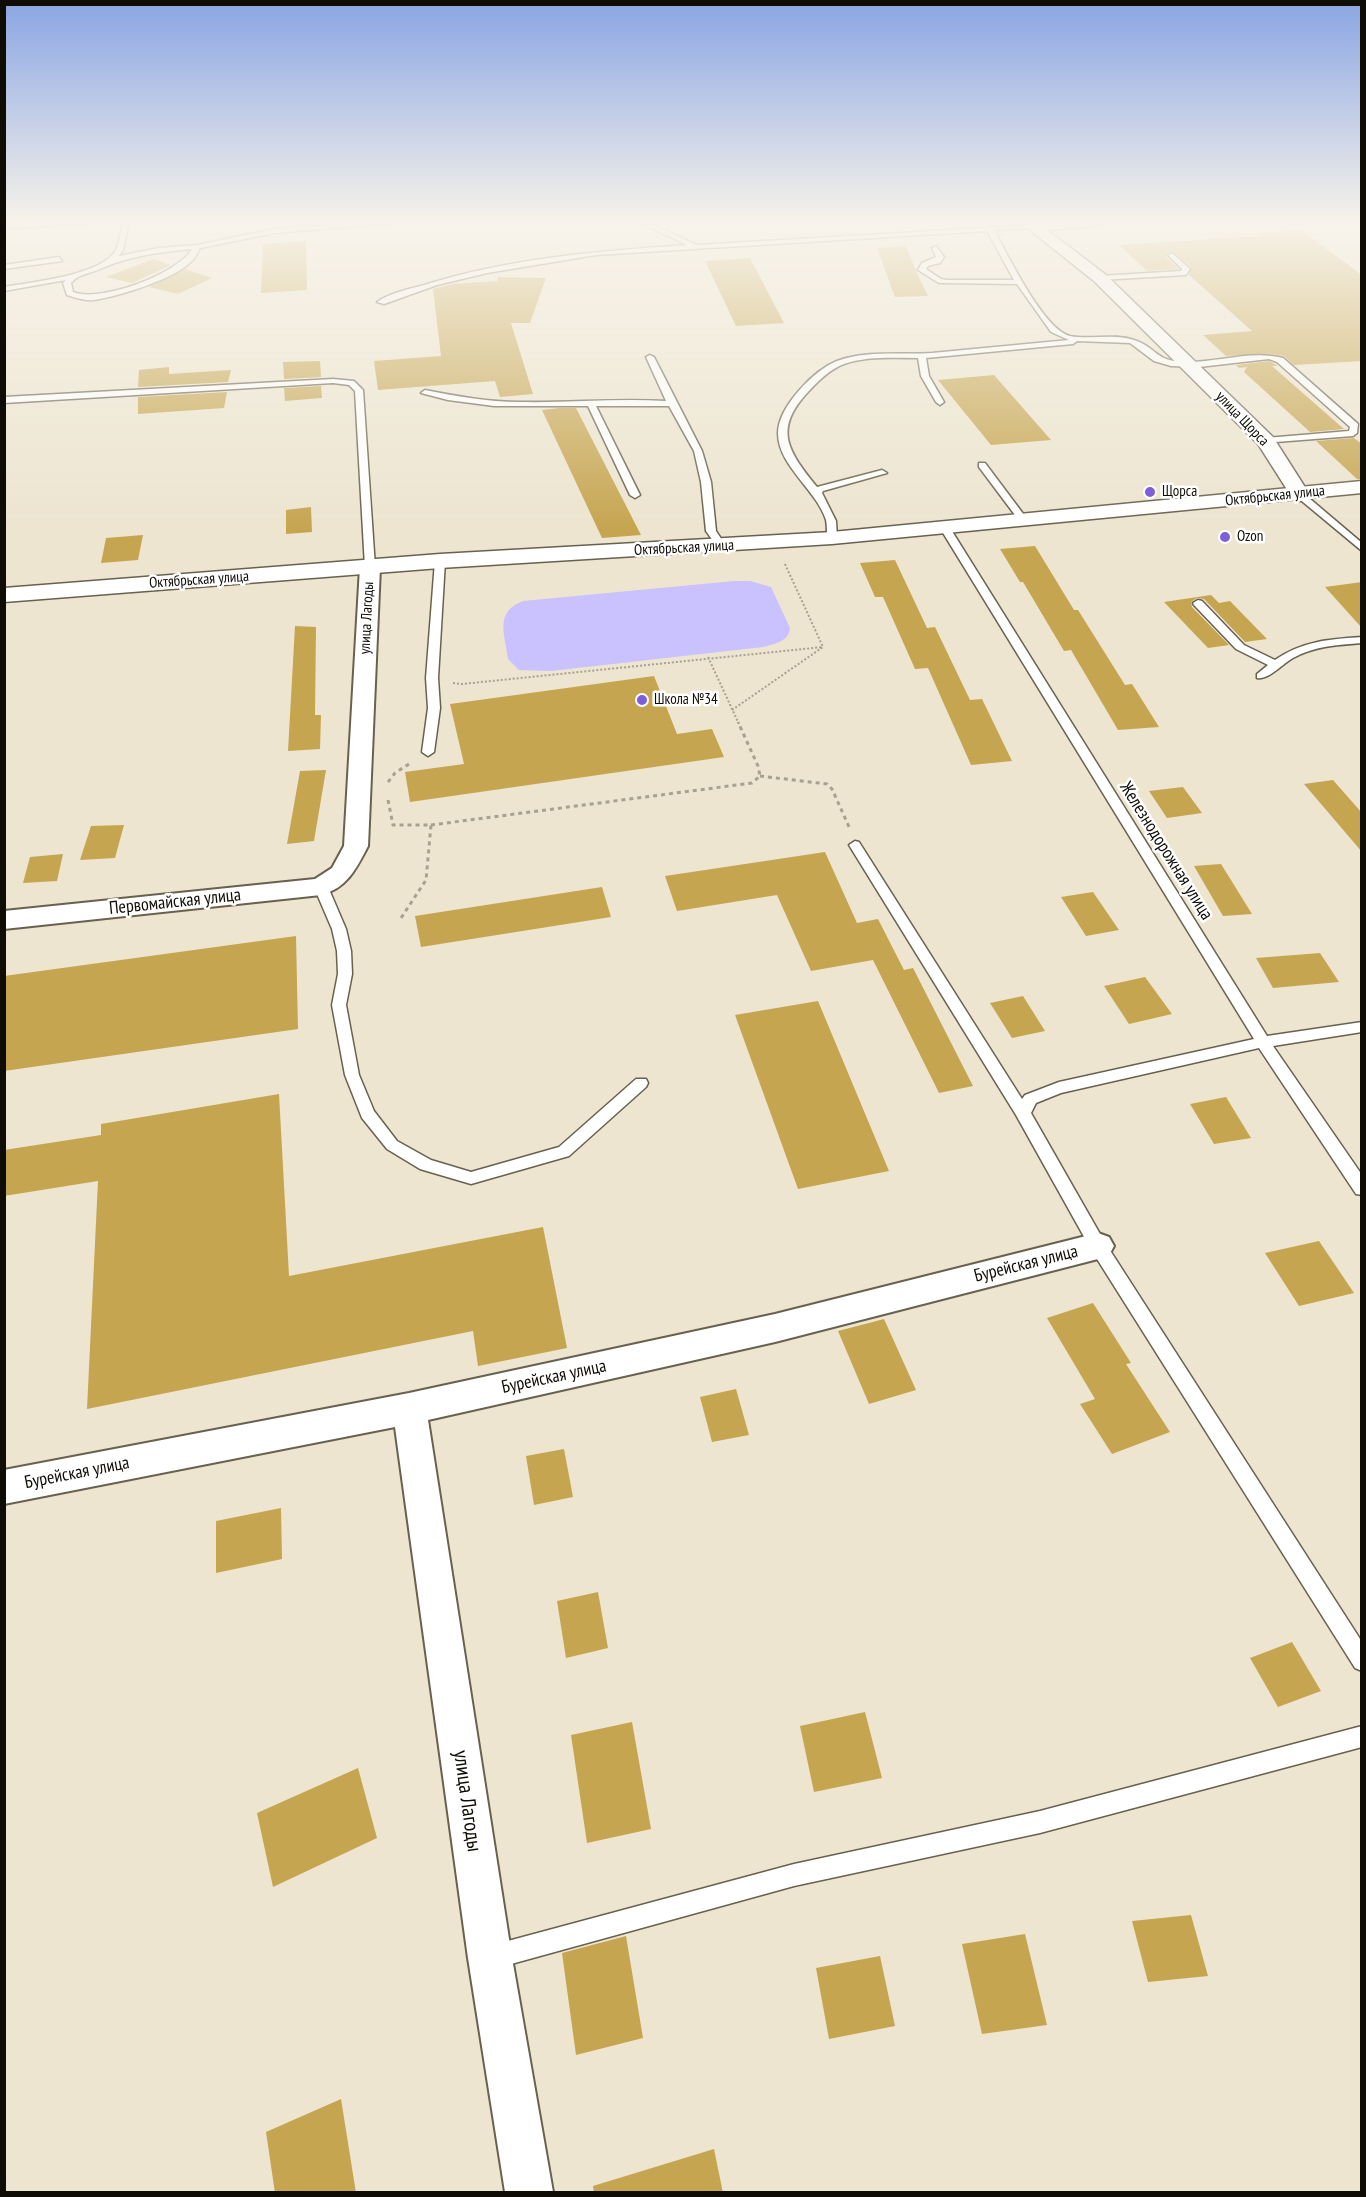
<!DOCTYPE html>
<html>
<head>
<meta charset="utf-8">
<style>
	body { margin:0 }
	#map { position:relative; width:1366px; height:2197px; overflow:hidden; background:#ede5d0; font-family:"PT Sans Narrow",sans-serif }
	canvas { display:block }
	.frame { position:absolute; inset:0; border:6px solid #0e0c05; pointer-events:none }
</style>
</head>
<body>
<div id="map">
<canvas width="1366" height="2197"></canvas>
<div class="frame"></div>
</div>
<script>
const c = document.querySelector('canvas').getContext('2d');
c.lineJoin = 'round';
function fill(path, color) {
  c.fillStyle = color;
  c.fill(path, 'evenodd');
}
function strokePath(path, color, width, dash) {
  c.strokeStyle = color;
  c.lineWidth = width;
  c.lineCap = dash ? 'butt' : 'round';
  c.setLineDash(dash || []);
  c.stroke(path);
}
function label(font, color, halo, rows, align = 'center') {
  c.font = font + ' "PT Sans Narrow",sans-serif';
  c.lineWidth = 5;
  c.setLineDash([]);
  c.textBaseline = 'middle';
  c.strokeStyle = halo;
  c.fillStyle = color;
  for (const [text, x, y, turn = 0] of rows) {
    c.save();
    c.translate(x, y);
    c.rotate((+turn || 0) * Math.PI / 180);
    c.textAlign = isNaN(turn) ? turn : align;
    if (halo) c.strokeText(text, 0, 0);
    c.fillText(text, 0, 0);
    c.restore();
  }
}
fill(new Path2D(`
	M734,581H750L771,587L790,628C789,642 774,644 763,647L551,671L519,670L508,659C505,634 494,612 523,601Z`), '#cac1ff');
fill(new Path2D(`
	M1301,230L1362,275V361L1294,365L1284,356L1272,354L1226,356L1203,335L1252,331L1189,275L1191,267L1172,251L1167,253L1166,257L1179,269L1147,271L1119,245L1261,236L1257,233Z
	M306,241L307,290L261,293L263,244Z
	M906,246L916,271L928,296L895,297L877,248Z
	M750,258L784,323L736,326L705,261Z
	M153,259L171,265L132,283L106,277Z
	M185,269L212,278L178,294L149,287Z
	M498,277L546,278L530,323H511L533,394L500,397L495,381L378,390L374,361L441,356L433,289L452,284L497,281Z
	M320,361L321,377L284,379L283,362Z
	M1269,361L1278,366H1272L1344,429L1310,432L1244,372L1247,367L1239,368L1236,365Z
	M169,367V374L231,370L228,382L138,387L139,370Z
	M994,375L1051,440L991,445L938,380Z
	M321,386L322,398L285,401L284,388Z
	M227,392L224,408L138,414V397Z
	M559,408H576L641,535L602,538L542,410Z
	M1354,438L1362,444V479H1357L1316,441Z
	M311,507L312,532L286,534V510Z
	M143,535L138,560L101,563L106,538Z
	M1035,546L1074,610H1078L1125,685L1132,684L1159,727L1118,730L1071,650L1064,651L1023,582H1020L1000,549Z
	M895,560L927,628L935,627L970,700L982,699L1012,761L971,765L928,668L915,669L883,597H875L860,563Z
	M1362,582V628L1325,587Z
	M1211,595L1219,603L1230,601L1267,639L1245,642L1204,599L1197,598L1191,602L1192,607L1229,645L1208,648L1164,602Z
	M295,626L316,627L315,715H321L320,749L288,751Z
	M654,676L677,734L712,729L724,757L410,802L405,772L464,764L450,704Z
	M326,770L314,841L287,844L300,771Z
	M1333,780L1362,813V852L1304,784Z
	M1183,787L1202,813L1167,818L1149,791Z
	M124,825L115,858L80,860L91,826Z
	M825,852L857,923L878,919L904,970L913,968L973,1086L939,1093L873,960L811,971L777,895L677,911L665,876Z
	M63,854L57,881L23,883L30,857Z
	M1221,864L1252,914L1223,916L1194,866Z
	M602,887L611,917L421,947L415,916Z
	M1093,892L1119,930L1086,936L1061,897Z
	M296,936L298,1029L4,1071V976Z
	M1320,953L1339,982L1273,988L1256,958Z
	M1145,977L1172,1014L1129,1024L1104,986Z
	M1023,996L1045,1031L1012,1038L990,1003Z
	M818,1001L889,1171L798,1189L735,1015Z
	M279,1094L289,1276L543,1227L567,1348L478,1366L473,1331L87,1409L98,1181L4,1196V1150L101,1135V1124Z
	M1226,1097L1251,1138L1214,1144L1190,1104Z
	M1319,1241L1354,1293L1299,1306L1265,1253Z
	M1093,1303L1131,1363L1126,1364L1170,1432L1112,1454L1080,1404L1095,1399L1047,1318Z
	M884,1319L916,1390L869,1404L838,1331Z
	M736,1389L749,1435L712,1442L700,1397Z
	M564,1449L573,1497L534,1505L526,1456Z
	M281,1508L282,1559L216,1573V1521Z
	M598,1592L608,1648L566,1658L557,1601Z
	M1292,1642L1321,1691L1278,1707L1250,1658Z
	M865,1712L882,1778L814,1792L800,1726Z
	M632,1722L651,1829L587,1843L571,1735Z
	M358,1768L377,1838L273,1887L257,1813Z
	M1191,1915L1208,1976L1148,1982L1132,1921Z
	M1025,1934L1047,2025L982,2034L962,1944Z
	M626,1936L643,2038L576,2055L562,1953Z
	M880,1956L895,2026L829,2039L816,1968Z
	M341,2099L356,2193H275L266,2132Z
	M714,2149L723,2193H594L593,2186Z`), '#c6a550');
const service = new Path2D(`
	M65,222H107L4,229V225Z
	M123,222H129L123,250L119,256L159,248L197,245L275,229L353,223L409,222L275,233L200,248C198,252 195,257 193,260C175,279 120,296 94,300C85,301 76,298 67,295L63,283L66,280L4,291V287C32,282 96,276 114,253C120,245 120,231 123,222ZM192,249C178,274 100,303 73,292L71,283C78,274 89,274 100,269C129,256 160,252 192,249Z
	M639,222H647L697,245L1034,225L1032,228L994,230C1008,255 1043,329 1070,336C1091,340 1114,333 1134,340C1157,347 1154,362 1187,362C1219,362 1252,350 1283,358L1358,424L1357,433L1353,436L1263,443V439L1266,438L1349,431L1350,427L1277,362L1269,359L1199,367L1171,366L1154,361L1130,343L1077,341L1073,344L926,358L929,376L944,402L940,405L936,402L921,376L918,358C894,358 867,356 844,364C830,369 818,381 808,392C772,430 789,452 817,487L882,470L887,473L823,491L822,493L836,521L837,538L832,541L827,538C827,532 827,525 826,520C816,489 778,466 778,433C778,407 814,370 837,361C867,350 901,355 932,353C978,349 1023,344 1069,340L1051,332L1017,284L939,283L918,270L922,263L936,257L932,248L936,246L944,257L940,263L928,266L926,269L941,279L947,280H1014L987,231L596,255L487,273L437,285L384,304L377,302C390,293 409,289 424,285C510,258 598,251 687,245Z
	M1172,253L1190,269L1186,275L1100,280L1096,278L1100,276L1181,271L1182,269L1168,255Z
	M59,257L62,261L4,269V265Z
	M650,355L654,357L702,451L711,482L716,531L726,546L724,548H718L706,531L701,482L694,451L669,406H596L640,495L635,498L630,495L588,406H494L448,400L421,393L425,390C456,396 488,402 520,402C570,403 617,398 666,401L646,357Z
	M333,379L354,381L363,390L375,567L370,570L365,567L355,391L349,385L333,383L4,403V397Z
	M979,463H985L1027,519V523H1021L979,467Z
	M1297,493H1303L1362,543V551L1297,497Z
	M945,525L950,528L1267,1036L1362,1022V1032L1273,1046L1362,1175V1195L1356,1194L1259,1048L1061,1093L1036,1103L1031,1113L1104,1241L1362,1642V1671L1355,1668L1092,1251L1016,1115L849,845L855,841L859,842L1022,1099L1025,1095L1059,1082L1254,1039L940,528Z
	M440,558L445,561L438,678L440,708L434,752L428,756L422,752L428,708L426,678L435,561Z
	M1198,600L1202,601L1244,645L1275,660C1302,641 1330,639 1362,637V643C1337,645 1314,646 1293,658C1282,664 1269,680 1257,678V674L1268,665L1236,649L1194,605L1193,603Z
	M321,883L328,887L346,929L351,951L352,974L346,1005L359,1075L374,1111L397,1141L431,1160L471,1172L559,1147L636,1079H646L648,1083L646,1087L569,1156L471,1184L420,1169L387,1149L362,1118L345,1075L332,1005L338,974L337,951L332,929L314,887Z
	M1362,1726V1747L1040,1833L794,1886L493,1969L485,1965L481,1957L485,1949L493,1945L794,1864L1040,1811Z`);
const minor = new Path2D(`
	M370,561L377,563L380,567L368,846C356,869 347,888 321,895L4,929V911L315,879L332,868L344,846L360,567L363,563Z
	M1098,1233L1109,1237L1114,1246L1109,1255L1098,1259L775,1342L428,1420L512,1958L553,2192H505L468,1958L395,1427L4,1504V1470L409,1393L775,1314Z`);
const tertiary = new Path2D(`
	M1020,222H1107L1100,226L1047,230L1106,275L1273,437L1310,495L1307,499L1300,501L1293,499L1258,444L1094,281Z`);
const secondary = new Path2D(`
	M1362,481V493L832,544L440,568L4,602V588L440,554L832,532Z`);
strokePath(service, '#68614f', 3);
strokePath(minor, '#68614f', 4);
strokePath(tertiary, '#68614f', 3);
strokePath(secondary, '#68614f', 3);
strokePath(new Path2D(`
	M708,657L739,724
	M453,683L462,684L823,647
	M732,710L823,647L784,562`), '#a7a190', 2, [2, 2]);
strokePath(new Path2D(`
	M760,776L827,784L832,789L850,829
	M388,782L395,773L412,762
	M388,800L393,825H431L426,880L401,918
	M431,825L752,783L760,776L758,766L738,722`), '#a7a190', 3, [4, 4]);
fill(service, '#fff');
fill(minor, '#fff');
fill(tertiary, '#fff');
fill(secondary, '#fff');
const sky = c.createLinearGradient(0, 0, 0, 529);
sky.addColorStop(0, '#8aa5e3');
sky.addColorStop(0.42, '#f7f3ea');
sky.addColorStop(1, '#f7f3ea00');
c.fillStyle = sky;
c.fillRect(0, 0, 1366, 529);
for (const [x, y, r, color] of [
	[1150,492,6,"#7e5ed9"],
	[1225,537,6,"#7e5ed9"],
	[642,700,6,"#7e5ed9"]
]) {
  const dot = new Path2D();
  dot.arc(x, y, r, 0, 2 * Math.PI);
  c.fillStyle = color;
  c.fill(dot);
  strokePath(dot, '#fff', 2);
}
label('15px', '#0e0c05', '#fff', [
	["улица Щорса",1242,419,46],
	["Октябрьская улица",1275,496,-6],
	["Октябрьская улица",684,548,-3],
	["Октябрьская улица",199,580,-4],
	["улица Лагоды",367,618,-87]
]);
label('15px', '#0e0c05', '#fff', [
	["Щорса",1162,492],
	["Ozon",1237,537],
	["Школа №34",654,700]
], 'left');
label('18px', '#0e0c05', '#fff', [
	["Железнодорожная улица",1166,851,58],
	["Первомайская улица",175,902,-6],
	["Бурейская улица",1026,1264,-14],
	["Бурейская улица",554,1377,-12],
	["Бурейская улица",77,1473,-11]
]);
label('21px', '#0e0c05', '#fff', [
	["улица Лагоды",467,1801,82]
]);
</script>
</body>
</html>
